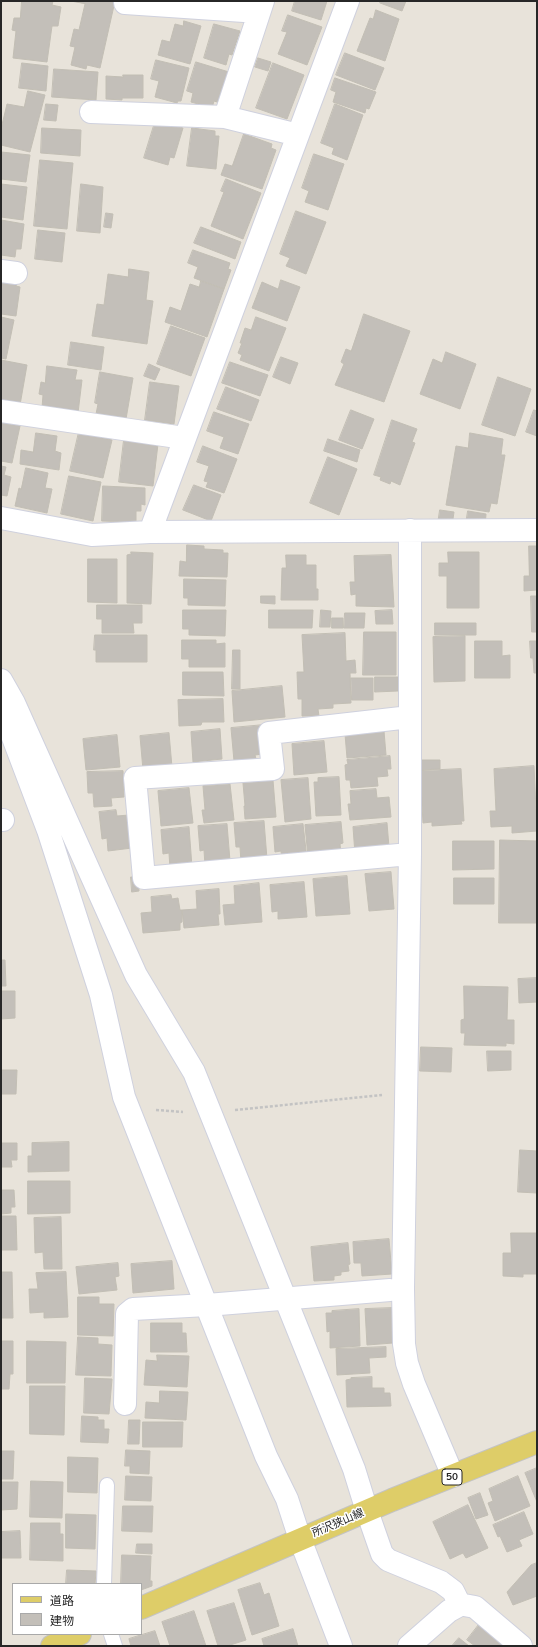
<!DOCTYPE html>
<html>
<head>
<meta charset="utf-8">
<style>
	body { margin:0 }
	#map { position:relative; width:538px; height:1647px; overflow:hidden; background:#e8e3da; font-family:Mulish,"Noto Sans JP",sans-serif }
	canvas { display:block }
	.frame { position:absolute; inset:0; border:2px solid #272727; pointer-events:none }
	.legend { position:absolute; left:12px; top:1583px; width:130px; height:52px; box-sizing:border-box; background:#fff; border:1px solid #a9a9a9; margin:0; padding:5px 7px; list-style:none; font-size:12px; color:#272727 }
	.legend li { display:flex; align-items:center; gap:8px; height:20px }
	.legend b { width:20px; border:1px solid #a9a9a9 }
</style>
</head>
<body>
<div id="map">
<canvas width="538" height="1647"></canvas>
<div class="frame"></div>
<ul class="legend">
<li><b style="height:5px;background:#decd68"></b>道路</li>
<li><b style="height:11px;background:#c3bfb9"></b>建物</li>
</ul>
</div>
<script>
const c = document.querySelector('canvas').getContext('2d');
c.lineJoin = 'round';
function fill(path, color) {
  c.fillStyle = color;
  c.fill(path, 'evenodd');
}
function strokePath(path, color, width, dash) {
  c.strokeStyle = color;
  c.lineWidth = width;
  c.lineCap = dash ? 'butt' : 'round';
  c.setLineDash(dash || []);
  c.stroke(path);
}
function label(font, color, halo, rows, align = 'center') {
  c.font = font + ' Mulish,"Noto Sans JP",sans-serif';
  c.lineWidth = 3;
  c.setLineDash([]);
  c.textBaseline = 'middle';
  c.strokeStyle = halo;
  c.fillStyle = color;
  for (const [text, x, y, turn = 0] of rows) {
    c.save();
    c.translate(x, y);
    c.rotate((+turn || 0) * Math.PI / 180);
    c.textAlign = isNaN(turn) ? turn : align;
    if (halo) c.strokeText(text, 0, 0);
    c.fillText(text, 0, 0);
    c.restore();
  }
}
const building = new Path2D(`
	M22,1H53L52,5L61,7L58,26H52L47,62L13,58L16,31L12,30L14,18H20Z
	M71,1H115L100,68L87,65L86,69L71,65L75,47L70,46L74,29L79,30L85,4Z
	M295,1H327L321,20L292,11Z
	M381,1H406L402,11L380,3Z
	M376,10L399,19L385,61L357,51L370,18L373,19Z
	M288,15L322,27L307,65L278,54L287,32L282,31Z
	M184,21L201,26L190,64L158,55L162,40L170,42L175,24L183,26Z
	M214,24L240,31L232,55L229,54L226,65L204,58Z
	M345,53L384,68L375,90L336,75Z
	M258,58L271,62L268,71L255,67Z
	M156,60L189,68L181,101H178L177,103L155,97L159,81L151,79Z
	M196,62L229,72L220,103L214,101L212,108L191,102L193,93L187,91Z
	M22,63L48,66L46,91L19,88Z
	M273,63L304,75L287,119L256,108Z
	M54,69L98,72L96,100L52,97Z
	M123,75H143V98H122V100L106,99V76L123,77Z
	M335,78L376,92L369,109L366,108L365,113L333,102L336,92L331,90Z
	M28,91L45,95L30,152L1,145V129L7,104L24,107Z
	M46,104L58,105L56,121L44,120Z
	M335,104L363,115L347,160L332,154L334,148L321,143Z
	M156,119L183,128L174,158L170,157L168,165L144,158Z
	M42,128L81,130L80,156L41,153Z
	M192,128L215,131V136H219L216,169L187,166Z
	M244,134L272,144L271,148L276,150L262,189L221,175L225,164L232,166Z
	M1,152L30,155L26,182L1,179Z
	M314,154L344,164L328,210L305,202L309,191L302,188Z
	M40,160L73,163L67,229L34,226Z
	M226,179L261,193L243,239L211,226L224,192L221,191Z
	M1,184L27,187L23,220L1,217Z
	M81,184L103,187L100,233L77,231Z
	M296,211L326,222L306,274L286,266L290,258L280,254Z
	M106,213L113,214L111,228L104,227Z
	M1,220L24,224L21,249H16L15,257L1,255Z
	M201,227L241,242L235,259L194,243Z
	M38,230L65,233L62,262L35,259Z
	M193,250L230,263L228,269L231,270L224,289L194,278L198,267L188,263Z
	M129,269L149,272L146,300L153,301L147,344L92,336L97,304L104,305L108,274L128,277Z
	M281,280L300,287L287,321L252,308L262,282L278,289Z
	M1,281L17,282L16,286L20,287L16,316L1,314Z
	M201,281L224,289L207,337L165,322L170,307L181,311L190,284L199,287Z
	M364,314L410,331L384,402L335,385L344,364L341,362L346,349L351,351Z
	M1,317L14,320L6,359L1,358Z
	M256,317L286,328L269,371L240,360L242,355L238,353L242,343H240L245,328L251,330Z
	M171,326L205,338L191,376L157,364Z
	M71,342L104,347L101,370L68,365Z
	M446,352L476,364L460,409L420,394L433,359L442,363Z
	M281,357L298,363L290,384L273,377Z
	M1,360L27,365L20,405L1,401Z
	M230,362L268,375L260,396L222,383Z
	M149,364L160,369L155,380L144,376Z
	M47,366L77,370L75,380H82L78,413L42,408L43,395L39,394L41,382L45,383Z
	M100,372L133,378L126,419L96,414L98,404L95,403Z
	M498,377L531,389L515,436L482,425Z
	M150,382L179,386L174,424L145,420Z
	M226,387L259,400L251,421L217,409Z
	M351,410L374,419L362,449L339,440Z
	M534,410L537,411V436L526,432Z
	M214,412L249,424L238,454L220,448L224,437L207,431Z
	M392,420L417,429L412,442L415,443L400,485L391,481L390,484L380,480L381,477L374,475Z
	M1,422L20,426L12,463L1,461Z
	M79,432L112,440L103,478L70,471Z
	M36,433L57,436L55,451L61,453L59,470L20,464L21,450L33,452Z
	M470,433L503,439L501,455H505L497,504L491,503L489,512L446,505L456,446L468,448Z
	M328,439L360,450L357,462L324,451Z
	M124,440L158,444L153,486L119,482Z
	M203,446L237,459L224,493L206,487L208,482L204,481L209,466L197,462Z
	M328,457L357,469L339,515L310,503Z
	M1,466L6,467L4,475L11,477L7,496L1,495Z
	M26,468L48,473L45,488L52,489L47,513L15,506L19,488L21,489Z
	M69,476L101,482L93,521L61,514Z
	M194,485L221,495L211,521L183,510Z
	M103,486L145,488V505L141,504V511H136V522L102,521Z
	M440,510L454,512L452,526L438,524Z
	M468,511L486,514L485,527L466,524Z
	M187,545L204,546V549L223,550V553H228L227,577L179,576L180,561L186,562Z
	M529,546H537V590L524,591V576H529Z
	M131,552L153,553L151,604L127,603V555L131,554Z
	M448,552H479V608H447V576H439V563H448Z
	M286,555H306V565H316V589H318V600H281L282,568H286Z
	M391,555L394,607L356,606V594L351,595L350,582H355L354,556Z
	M88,559H117V603L88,602Z
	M184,579L226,580L225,606L188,605V598H184Z
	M261,596H275V604L261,603Z
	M531,596H537V632H532Z
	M97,605H142V623H133L134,633H102V619H97Z
	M183,610H226L225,636L189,635V629H183Z
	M269,610H313L312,628H269Z
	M321,610L331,611L330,627H320Z
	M392,610L393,624H376L375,611Z
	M345,613H365L364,628H344Z
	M332,618H343V628H332Z
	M435,623H476V635H435Z
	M364,632H396V675H363Z
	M345,633L346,661L355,660L356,673H350L351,703L333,704V708L318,709L319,716H302V699H298L297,672H304L302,635Z
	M95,635H147V662H96V650H94Z
	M465,636V681L434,682L433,637Z
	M182,640H216V644L225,643V667H189V659H182Z
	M475,641H502V656L510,655V678H475Z
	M530,641H537V673H534L533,658H531Z
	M233,650H240V689H232Z
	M183,672H223L224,696L183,695Z
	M375,677H398V691L375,692Z
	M351,678H373V700H352Z
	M282,686L285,717L234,722L232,691Z
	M223,699L224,722H202L201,725L179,726L178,700Z
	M264,725L263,754L255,755L256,759L234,761L231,728Z
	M220,729L222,759L193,762L191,732Z
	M384,731L386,755L347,758L345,734Z
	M169,733L172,767L143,770L140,736Z
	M117,735L120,767L86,770L83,739Z
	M324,741L327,772L294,775L292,744Z
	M390,756L391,769H387L388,776L377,777L378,786L351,788L350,780H346L345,765L348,764L347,760Z
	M421,760H440V769L422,770Z
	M534,766L537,831L512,833V826L491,827L490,811H496L494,769Z
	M461,769L464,821H461L462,824L432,826V822L423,823L420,771Z
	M123,771L124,797L111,798L112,806L94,807L93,793H88L87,772Z
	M339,777L341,815L316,816L314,782H318V778Z
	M308,778L311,819L285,822L281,780Z
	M273,780L276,817L245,819L244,806H245L243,783Z
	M230,784L234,820L204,823L202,810H205L203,786Z
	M189,788L193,823L161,826L158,791Z
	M376,789L377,798L389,797L391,817L350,820L348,804H351L350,791Z
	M116,810L117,816L129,815L132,848L108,851L107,838L102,839L99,812Z
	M264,821L267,859L241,863L240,847H236L234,823Z
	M341,822L343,843L340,844L341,854L308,857L305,825Z
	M387,823L389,847L355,854L353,827Z
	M227,824L230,861L205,866L204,850L200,851L198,826Z
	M303,824L307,859L282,861L281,851L275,852L273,827Z
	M189,827L192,867L170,869L169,853L163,854L161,830Z
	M500,840L537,841L536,923H499Z
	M453,841H494V869L453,870Z
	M391,872L394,909L369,911L365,874Z
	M347,876L350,914L316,916L313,879Z
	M131,877H138L139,891L132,892Z
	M454,878H494V904H454Z
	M304,882L307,917L278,919V911L272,912L270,885Z
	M259,883L262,922L225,925L223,905L235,904L234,886Z
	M219,889L220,914H218L219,925L184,928L182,910L197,909L196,891Z
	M171,895L172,899L178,898L180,910H182V922L180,923V930L143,933L141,913L152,912L151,897Z
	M1,960H5L6,986H1Z
	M537,978V1002L519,1003L518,979Z
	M464,986L508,987L507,1020H514V1044L506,1043V1046L464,1045L465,1033H461V1020L464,1019Z
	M1,991H15V1018L1,1019Z
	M421,1047L452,1048L451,1072L420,1071Z
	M487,1051H511V1070L488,1071Z
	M1,1070H17L16,1094H1Z
	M69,1142V1171L28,1172V1156H32V1143Z
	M1,1143H17V1160H11L12,1167H1Z
	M520,1150L537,1151V1193L518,1192Z
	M28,1181H70V1213L28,1214Z
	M1,1190H14L15,1207H11V1213L1,1214Z
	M1,1216H16L17,1250H1Z
	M61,1217L62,1269H44L43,1252L35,1253L34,1218Z
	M511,1233H537V1274H523V1277L503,1276V1253H511Z
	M389,1239L392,1274L362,1276L361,1263H354L353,1242Z
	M348,1243L350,1264L348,1265L349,1271L341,1272V1275L334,1276V1280L314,1281L311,1247Z
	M172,1261L174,1289L133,1293L131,1264Z
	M118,1263L119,1276L115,1277L117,1290L79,1294L76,1267Z
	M1,1272H12L13,1318H1Z
	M66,1272L68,1317L44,1318V1312L30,1313L29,1289H38L36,1273Z
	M78,1297H99V1304H114L113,1336L78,1335Z
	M392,1308L393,1343L367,1345L365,1309Z
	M359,1309L360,1346L330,1348V1331L327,1332L326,1313H332V1311Z
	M151,1323H182V1333H186L187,1352H151Z
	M78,1337L98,1338V1344L112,1345L111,1376L76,1375Z
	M1,1341H13V1374H10L9,1389H1Z
	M27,1341L66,1342L65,1383H27Z
	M386,1347V1357L369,1358L370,1373L337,1375L336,1349Z
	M157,1355L189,1356L187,1387L144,1385L146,1360L157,1361Z
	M372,1377V1388H384V1393H390L391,1406L347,1407L346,1380L351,1379V1378Z
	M85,1378L112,1379L109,1414L84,1413Z
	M30,1386H65L64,1435L30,1434Z
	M160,1391L188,1392L186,1420L145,1418L146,1402L159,1403Z
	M82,1416L98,1417V1420H104V1429H109L108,1443L81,1442Z
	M129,1420H140L139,1444H128Z
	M143,1422H183L182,1447H143Z
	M126,1450L150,1451L149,1474L130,1473V1466H125Z
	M1,1451H14L13,1479H1Z
	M68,1457L98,1458L97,1493L68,1492Z
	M537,1468V1502L525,1473Z
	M126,1476L152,1477L151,1501L125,1500Z
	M518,1476L530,1506L495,1521L488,1503L493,1501L489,1489Z
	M31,1481L63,1482L62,1518L30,1517Z
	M1,1482H18L17,1509L1,1510Z
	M480,1493L488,1515L476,1519L468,1498Z
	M468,1505L488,1548L466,1558L463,1553L450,1559L433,1522Z
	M123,1506H153L152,1532L122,1531Z
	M524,1512L533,1534L519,1540L522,1546L507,1552L500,1536L498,1537L493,1525Z
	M66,1514L96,1515L95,1549L66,1548Z
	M31,1523H60V1534H63V1561L30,1560Z
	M20,1531L21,1558H1V1532Z
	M137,1544H152V1554L136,1553Z
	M122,1555L151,1556L150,1581H152V1586L141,1590V1584H121Z
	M537,1563V1596L513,1605L507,1592L531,1565Z
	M67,1570L96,1571L95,1584H66Z
	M260,1583L264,1595L269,1593L279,1626L252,1635L238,1590Z
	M234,1603L246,1640L227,1646H218L207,1611Z
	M194,1611L206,1646H170L162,1622Z
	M481,1622L505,1642L502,1646H475L467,1640Z
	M293,1629L298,1646H264L262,1639Z
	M155,1631L160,1646H131L129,1639Z
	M459,1638L469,1646H452Z`);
fill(building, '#c3bfb9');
strokePath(building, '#c2beb4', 1);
const service = new Path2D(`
	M104,1584L107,1485
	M111,1634L115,1646`);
const minor = new Path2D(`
	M125,3L259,12
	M91,112L225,117L298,135
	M225,117L263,1
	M1,271L16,273
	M1,411L184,438
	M1,518L92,535L150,532L537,530
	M410,530V854L403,1289L404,1344L407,1363L414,1384L453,1476
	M150,532L348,1
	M410,717L269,733L273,769L135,778L144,878L410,854
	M1,820H3
	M125,1404L127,1314L133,1309L207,1305L390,1290
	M367,1511L382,1554L388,1560L441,1582L453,1591L460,1605
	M300,1539L341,1646
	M409,1646L449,1611L460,1605H464L475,1607L521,1646`);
const tertiary = new Path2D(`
	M1,680L14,703L136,975L194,1072L354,1469L367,1511
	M1,706L48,830L101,995L124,1097L266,1456L287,1499L300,1539`);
const primary = new Path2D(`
	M141,1608L392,1500L537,1442
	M52,1646L80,1634`);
strokePath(service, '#cfd1de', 16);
strokePath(minor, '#cfd1de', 24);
strokePath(tertiary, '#cfd1de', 24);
strokePath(primary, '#c3c3c3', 24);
strokePath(new Path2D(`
	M156,1110L183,1112
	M235,1110L382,1095`), '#c3c3c3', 2.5, [3, 2]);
strokePath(service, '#fff', 14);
strokePath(minor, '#fff', 22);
strokePath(tertiary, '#fff', 22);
strokePath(primary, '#decd68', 22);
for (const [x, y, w] of [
	[452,1477,20]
]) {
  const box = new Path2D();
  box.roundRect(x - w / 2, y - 8, w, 16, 3);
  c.fillStyle = '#fff';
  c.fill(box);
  strokePath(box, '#272727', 1);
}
label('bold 10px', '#272727', null, [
	["50",452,1477]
]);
label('11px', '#272727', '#fff', [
	["所沢狭山線",338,1523,-23]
]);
</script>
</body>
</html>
